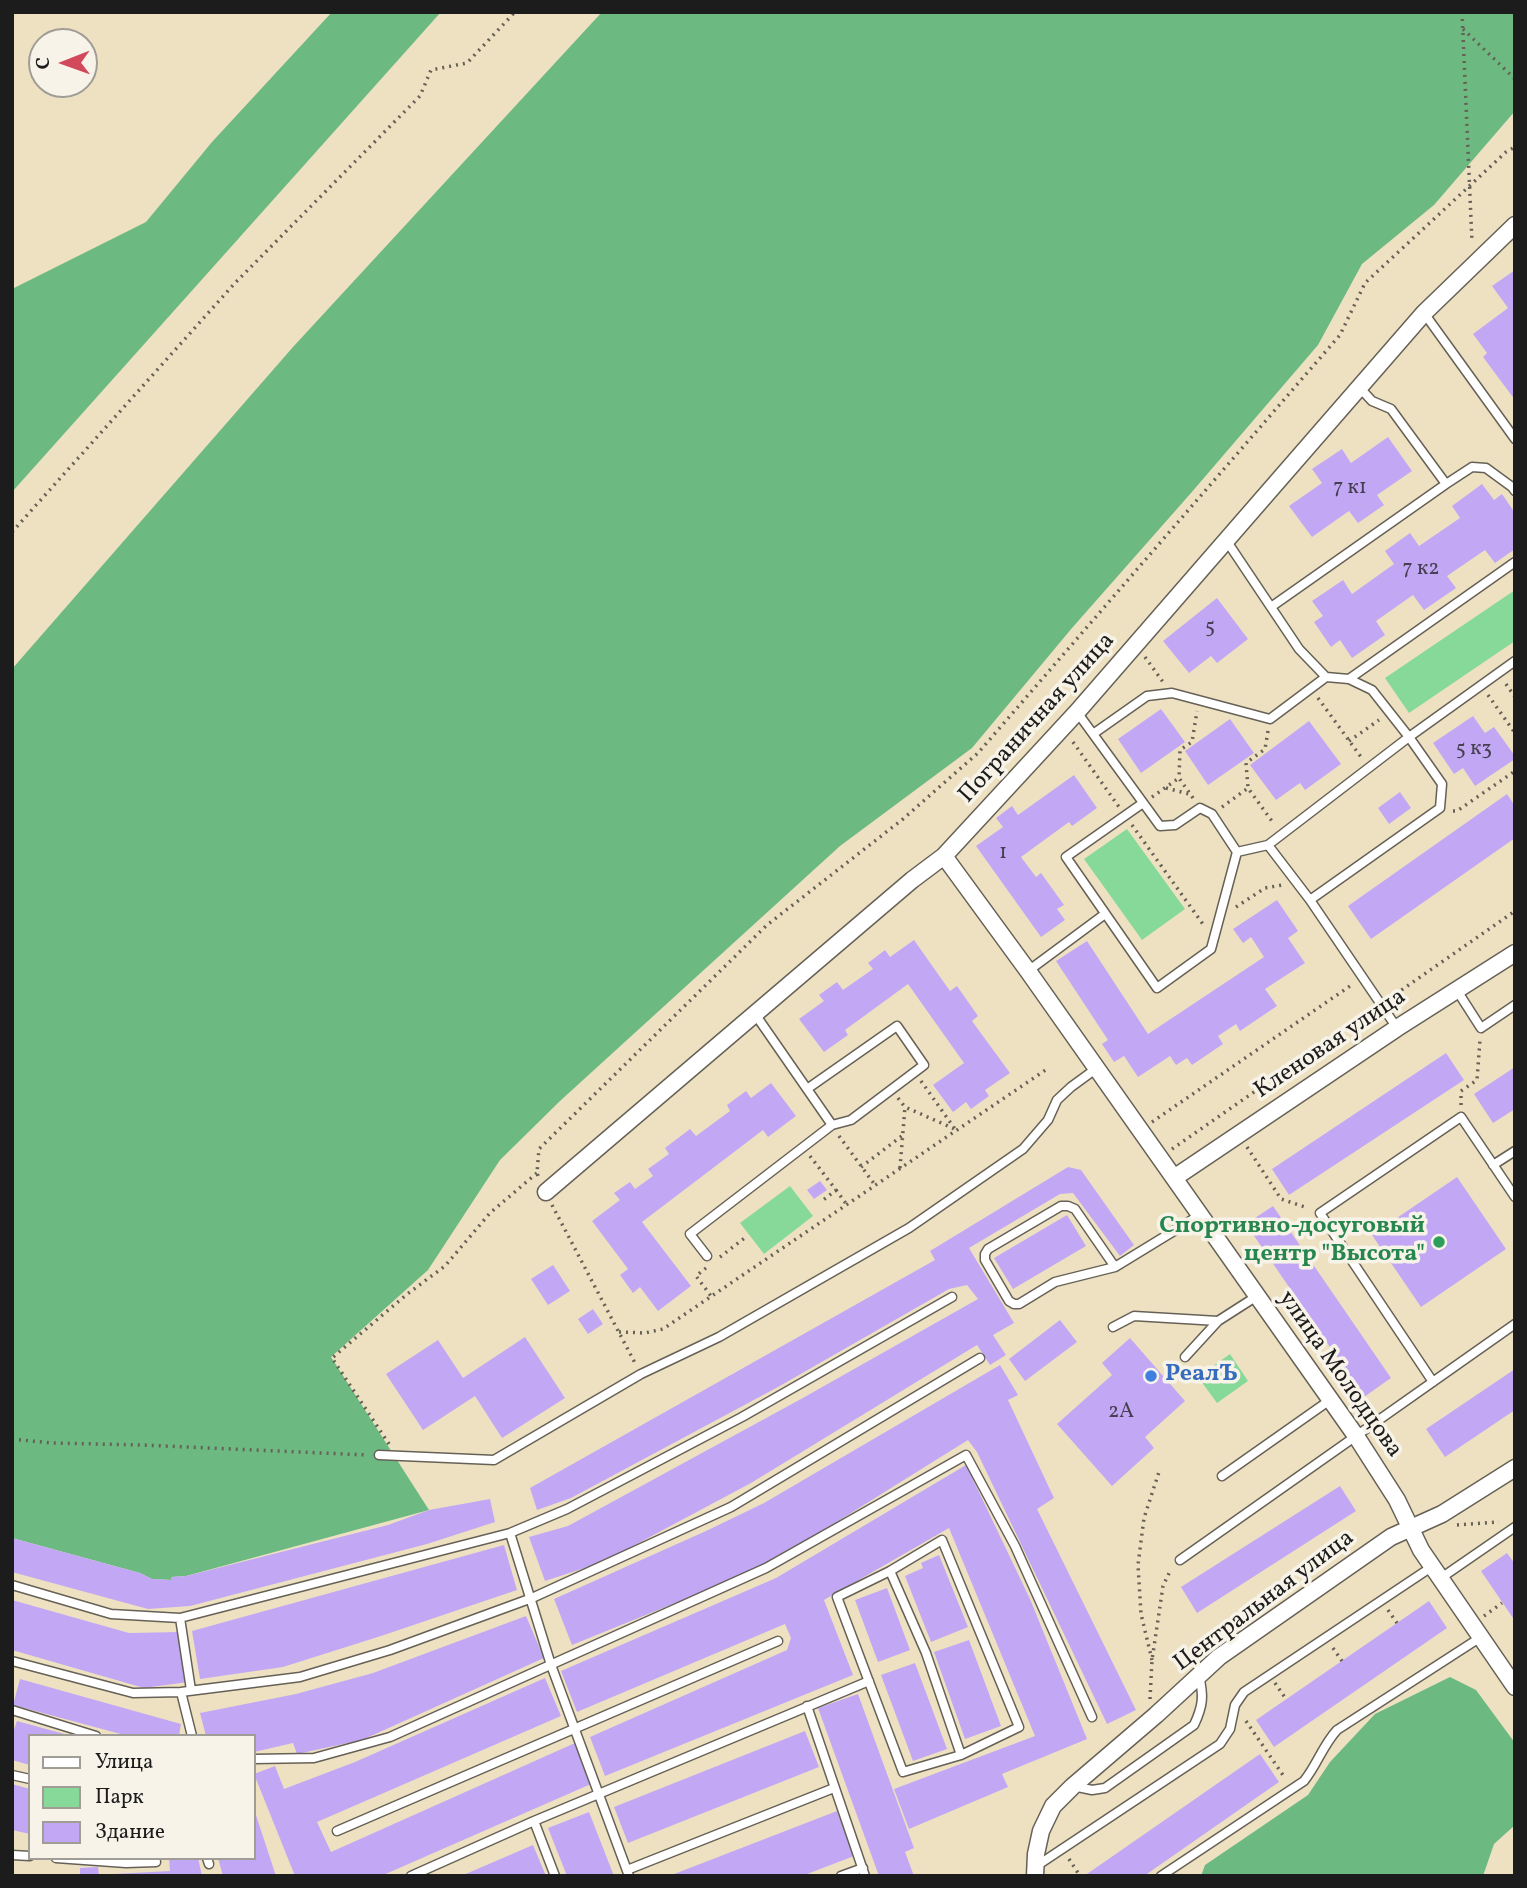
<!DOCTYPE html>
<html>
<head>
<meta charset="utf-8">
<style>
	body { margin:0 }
	#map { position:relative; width:1527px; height:1888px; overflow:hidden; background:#eee1c2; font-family:Vollkorn,serif }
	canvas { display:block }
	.frame { position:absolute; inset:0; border:14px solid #1c1c1c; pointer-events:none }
	.legend { position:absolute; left:28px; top:1734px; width:228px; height:126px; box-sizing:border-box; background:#f7f3e8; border:2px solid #9f9d96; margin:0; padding:9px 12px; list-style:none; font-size:21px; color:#1c1c1c }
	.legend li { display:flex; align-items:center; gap:14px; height:35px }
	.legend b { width:35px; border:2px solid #9f9d96 }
	.north { position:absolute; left:28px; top:28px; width:70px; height:70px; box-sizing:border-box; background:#f7f3e8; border:2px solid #9f9d96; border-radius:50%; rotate:269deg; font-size:19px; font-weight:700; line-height:28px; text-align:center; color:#1c1c1c }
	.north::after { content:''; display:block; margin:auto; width:24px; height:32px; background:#d1495b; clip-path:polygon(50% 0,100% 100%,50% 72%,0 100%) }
</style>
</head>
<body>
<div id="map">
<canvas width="1527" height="1888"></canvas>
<div class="frame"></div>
<ul class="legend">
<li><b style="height:9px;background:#fff"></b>Улица</li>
<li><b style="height:19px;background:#87d99a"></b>Парк</li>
<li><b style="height:19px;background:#c2a8f4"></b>Здание</li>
</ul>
<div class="north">С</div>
</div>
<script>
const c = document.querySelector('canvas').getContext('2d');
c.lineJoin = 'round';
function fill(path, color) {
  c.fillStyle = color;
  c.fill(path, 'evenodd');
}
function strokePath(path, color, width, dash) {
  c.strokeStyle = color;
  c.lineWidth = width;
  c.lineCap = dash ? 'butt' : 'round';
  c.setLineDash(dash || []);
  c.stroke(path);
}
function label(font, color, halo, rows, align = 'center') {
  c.font = font + ' Vollkorn,serif';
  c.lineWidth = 7;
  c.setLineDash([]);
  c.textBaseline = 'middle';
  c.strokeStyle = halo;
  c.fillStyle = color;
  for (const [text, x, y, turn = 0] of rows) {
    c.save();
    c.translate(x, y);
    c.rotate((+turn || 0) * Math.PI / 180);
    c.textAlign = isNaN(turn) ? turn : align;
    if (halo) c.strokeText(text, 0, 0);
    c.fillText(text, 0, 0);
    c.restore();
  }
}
fill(new Path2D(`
	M1515,590V641L1409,713L1385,678Z
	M1127,829L1185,909L1142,940L1084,859Z
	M790,1186L813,1216L764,1254L740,1223Z
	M1230,1354L1248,1381L1217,1403L1198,1377Z`), '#87d99a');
fill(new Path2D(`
	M332,12H441L12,492V289L146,222L212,142Z
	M602,12H1515V111L1434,205L1362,264L1318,345L1191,493L1072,628L972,748L840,846L560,1101L500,1160L428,1270L331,1357L429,1510L186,1576L171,1577V1580L152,1579L140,1573L12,1538V669L293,347Z
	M1450,1677L1476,1690L1515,1743V1825L1494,1844L1483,1876H1201L1205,1865L1308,1795L1330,1762L1375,1714Z`), '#6db982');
fill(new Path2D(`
	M1515,270V400L1483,357L1487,353L1473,334L1508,308L1492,286Z
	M1388,437L1412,471L1377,495L1384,505L1358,523L1349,511L1312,537L1289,506L1322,483L1312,469L1342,449L1351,463Z
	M1482,484L1494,500L1502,494L1515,513V523L1513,525L1515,527V549L1495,563L1485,550L1447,576L1456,588L1424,610L1413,595L1376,621L1385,635L1352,658L1340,640L1331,647L1314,622L1323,616L1312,601L1343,580L1352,594L1394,564L1385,551L1410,533L1419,546L1460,518L1452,506Z
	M1217,598L1248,639L1217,663L1211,656L1189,673L1163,641Z
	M1161,709L1185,742L1141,773L1118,739Z
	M1473,716L1485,733L1494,727L1515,756V759L1475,786L1463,768L1454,774L1433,743Z
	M1230,719L1254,753L1208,785L1185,751Z
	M1309,721L1341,764L1305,790L1300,783L1276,800L1250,765Z
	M1074,775L1097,808L1072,826L1069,822L1021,857L1036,877L1041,873L1064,905L1057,909L1065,920L1041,937L976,846L1003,827L996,818L1012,806L1018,815Z
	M1400,792L1411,808L1389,824L1378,808Z
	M1507,794L1515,806V838L1371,939L1348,906Z
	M1277,900L1298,931L1288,938L1305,963L1265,989L1277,1006L1240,1031L1236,1024L1218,1036L1223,1044L1192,1065L1187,1058L1176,1065L1170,1056L1138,1077L1124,1056L1114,1062L1102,1044L1108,1040L1056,961L1087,941L1148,1034L1264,957L1251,937L1243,943L1233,929Z
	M914,940L950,991L957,986L978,1016L972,1021L1010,1073L985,1090L989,1096L971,1109L966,1102L953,1112L933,1085L964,1063L908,984L845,1030L848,1035L824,1052L799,1019L824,1001L819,995L837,982L843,990L873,969L868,963L885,950L890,957Z
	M1446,1053L1464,1080L1289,1195L1272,1169Z
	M1515,1067V1109L1493,1123L1474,1094Z
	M771,1083L796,1116L768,1137L763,1130L642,1222L691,1286L658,1311L640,1287L633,1293L620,1275L628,1269L592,1221L620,1200L614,1193L630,1182L635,1189L653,1176L648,1169L669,1154L665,1148L690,1129L696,1136L730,1111L727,1105L746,1091L751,1098Z
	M1068,1167L1081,1170L1134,1245L1120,1256L1073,1193L1060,1194L969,1248L1014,1323L993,1335L1006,1355L990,1365L977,1345L751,1483L603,1562L545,1581L529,1537L568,1526L801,1399L978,1299L967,1285L949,1289L778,1387L571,1498L537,1510L530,1488L935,1260L930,1251Z
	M1457,1177L1506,1249L1421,1307L1372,1235Z
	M820,1181L827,1190L814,1199L807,1190Z
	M1273,1206L1391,1378L1364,1397L1246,1224Z
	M1067,1215L1086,1246L1013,1289L994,1258Z
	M553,1265L570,1291L548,1305L531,1279Z
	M593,1309L603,1324L588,1334L578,1319Z
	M1060,1320L1077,1342L1025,1381L1009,1359Z
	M525,1337L565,1398L502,1438L475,1396L423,1430L386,1374L438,1340L463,1378Z
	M1130,1338L1185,1401L1145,1437L1154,1448L1112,1486L1057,1424L1112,1375L1102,1363Z
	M1000,1365L1018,1395L1008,1400L1054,1498L1037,1509L1136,1710L1107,1724L977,1452L968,1440L766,1566L572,1645L554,1599L706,1531L764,1503Z
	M1515,1369V1410L1445,1457L1426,1429Z
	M966,1465L1030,1599L1087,1739L1002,1774L1008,1787L909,1829L894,1789L1035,1736L949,1528L824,1600L853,1675L605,1776L590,1737L787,1650L791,1638L785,1624L577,1712L561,1671L776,1578Z
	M1340,1486L1356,1511L1197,1613L1181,1587Z
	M490,1499L495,1522L427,1544L190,1606L148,1609L12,1572V1538L140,1573L152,1579L171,1580V1577L186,1576L388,1525L429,1510Z
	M504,1545L517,1590L381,1636L283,1667L200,1679L192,1631Z
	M1507,1553L1515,1564V1621L1481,1571Z
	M939,1555L968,1627L931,1642L905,1576L923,1568L921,1563Z
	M887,1588L910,1650L878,1662L855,1600Z
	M12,1600L129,1633L180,1632L188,1682L144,1688L12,1650Z
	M1429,1601L1447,1628L1274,1747L1256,1720Z
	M526,1616L544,1658L362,1740L297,1754L293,1743L254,1752V1736H206L200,1713L296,1694L373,1673Z
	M969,1640L1001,1726L965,1739L934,1652Z
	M915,1663L947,1749L913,1761L881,1675Z
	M545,1678L561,1716L317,1822L331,1852L575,1743L591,1784L381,1876H295L254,1774L275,1766L284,1789L355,1762Z
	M20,1679L181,1724L179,1736H128L13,1705Z
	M858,1694L914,1848L905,1852L914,1876H879L818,1708Z
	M17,1721L68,1735V1736H30V1765L12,1760V1735Z
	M805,1731L819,1767L628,1843L614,1807Z
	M1260,1754L1279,1782L1144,1876H1084Z
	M12,1784L30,1789V1834L12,1830Z
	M254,1809L276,1876H223L218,1858H254Z
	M837,1811L854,1856L802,1876H669Z
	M589,1812L614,1876H567L548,1828Z
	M533,1845L546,1876H461Z
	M169,1858H198L202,1876H114V1874L170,1871Z
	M98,1867L99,1876H80V1868Z`), '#c2a8f4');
const service = new Path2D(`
	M1424,313L1515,439
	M1359,387L1372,401L1391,409L1446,484L1472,467L1486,468L1512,487L1515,491
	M1226,540L1299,649L1326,677L1349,679L1515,562
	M1271,607L1446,484
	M1077,712L1160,826L1175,825L1200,808L1212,814L1237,852L1268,845L1310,900L1397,1028
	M1093,734L1147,696L1172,693L1270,719L1326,677
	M1143,803L1066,857L1157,988L1211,949L1237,852
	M1268,845L1409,737L1515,661
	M1310,900L1440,808L1442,784L1409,737L1372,690L1349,679
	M1028,971L1105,914
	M1456,989L1481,1028L1515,1005
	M807,1089L897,1026L924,1065L851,1120L832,1125
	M1493,1165L1515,1151
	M707,1256L690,1234L832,1125L755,1014
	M1115,1267L1075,1209L1068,1206H1061L988,1249L985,1254V1260L1009,1301L1014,1304H1019L1055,1282L1115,1267L1200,1215
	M1113,1327L1134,1316L1218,1321L1257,1296
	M1185,1357L1218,1321
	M1433,1382L1320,1213L1461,1117L1515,1197
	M379,1455L494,1460L641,1374L719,1337L909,1228L1023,1149L1048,1120L1057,1100L1071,1087L1097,1068
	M1222,1476L1330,1400
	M510,1533L551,1665L629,1876
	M942,1540L1019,1727L961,1755L903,1772L837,1597L890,1571Z
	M1180,1560L1515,1324
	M890,1571L926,1653L961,1755
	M1441,1578L1515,1527
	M12,1585L111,1614L180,1618L510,1533L567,1509L742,1417L952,1297
	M180,1618L191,1690
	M12,1661L133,1693L181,1692L300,1677L390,1650L532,1598L731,1507L980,1358
	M181,1692L192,1736
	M807,1706L865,1876
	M12,1710L96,1736
	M254,1759L314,1758L390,1737L766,1568L966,1455L1015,1546L1092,1717
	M12,1775L30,1779
	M1073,1786L1092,1790L1105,1788L1194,1725C1203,1706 1204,1696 1199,1676
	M337,1831L778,1641
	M12,1855L30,1856
	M56,1858L126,1863L156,1862
	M207,1858L209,1864
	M1035,1867L1220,1744L1230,1729L1235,1705L1244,1692L1433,1566
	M627,1870L834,1788
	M411,1876L534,1821
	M555,1876L534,1821L869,1681
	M841,1876L863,1868
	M1161,1876L1304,1781C1317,1765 1323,1745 1337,1730L1481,1637`);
const minor = new Path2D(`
	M944,856L1028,971L1356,1436L1397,1500L1421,1550L1515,1687
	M1174,1178L1397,1028L1515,953
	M546,1192L912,880L944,856L1077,712L1424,313L1515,225
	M1035,1876L1036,1854L1041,1831L1053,1806L1073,1786L1156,1715L1219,1657L1391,1537L1442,1514L1515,1468`);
strokePath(service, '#666156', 11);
strokePath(minor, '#666156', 19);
strokePath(new Path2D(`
	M1462,12L1472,242
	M1463,29L1515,79
	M12,532L235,283L420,96L431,70L467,63L515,12
	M1145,657L1163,682
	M1506,684L1515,697
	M1488,695L1515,733
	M1318,698L1361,757
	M1268,731L1265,749L1246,763L1248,788L1274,824
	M1349,741L1379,720
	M1073,742L1119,807
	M1166,788L1189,794
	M1152,797L1179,778
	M1193,798L1179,778L1180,750L1192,742L1197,711
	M1222,807L1248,788
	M1453,811H1457L1515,771
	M1132,825L1205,927
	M1236,907L1265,888L1282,885
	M1390,998L1515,911
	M921,1081L955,1129
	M898,1098L905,1107L957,1130
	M1461,1105V1091L1477,1080L1480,1040
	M1152,1122L1353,984
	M839,1136L875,1185
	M1247,1147L1281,1199L1308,1208
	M1172,1149L1372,1010
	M810,1156L836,1190L822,1201
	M861,1167L903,1135
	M900,1168L905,1107
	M538,1176L537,1173L539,1149L767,925L903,819L978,753L1340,335L1365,283L1506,152L1515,147
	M836,1190L847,1205
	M552,1205L635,1363
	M720,1257L746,1237
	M706,1268L696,1276L711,1296
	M619,1332L645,1333L663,1329L1047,1069
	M12,1439L51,1443L142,1445L367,1455
	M389,1444L332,1358L406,1295L445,1266L490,1213L537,1173
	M1457,1525L1499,1522
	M1388,1610L1397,1623
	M1484,1616L1502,1603
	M1333,1648L1342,1661
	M1152,1660L1141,1614L1138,1565L1144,1518L1159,1472
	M1275,1683L1286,1699
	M1150,1699L1152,1660L1163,1586L1171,1569
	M1246,1721L1285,1778
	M1069,1859L1080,1876`), '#666156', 3.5, [2, 5]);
strokePath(service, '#fff', 8);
strokePath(minor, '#fff', 16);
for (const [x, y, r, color] of [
	[1439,1242,7,"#2e9e5b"],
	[1151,1376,7,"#3f7fe0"]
]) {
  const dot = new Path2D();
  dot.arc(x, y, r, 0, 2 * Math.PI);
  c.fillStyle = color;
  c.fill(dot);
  strokePath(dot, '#f7f3e8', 2.5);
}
label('21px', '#463f52', null, [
	["7 к1",1350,489],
	["7 к2",1421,570],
	["5",1210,628],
	["5 к3",1474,750],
	["1",1003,854],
	["2А",1121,1413]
]);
label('24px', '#1c1c1c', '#f7f3e8', [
	["Пограничная улица",1038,719,-48],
	["Кленовая улица",1331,1045,-34],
	["улица Молодцова",1339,1375,55],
	["Центральная улица",1265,1602,-37]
]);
label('bold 24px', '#27864d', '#f7f3e8', [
	["Спортивно-досуговый",1425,1228],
	["центр \"Высота\"",1425,1256]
], 'right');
label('bold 24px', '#366cbe', '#f7f3e8', [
	["РеалЪ",1165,1376]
], 'left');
</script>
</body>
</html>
